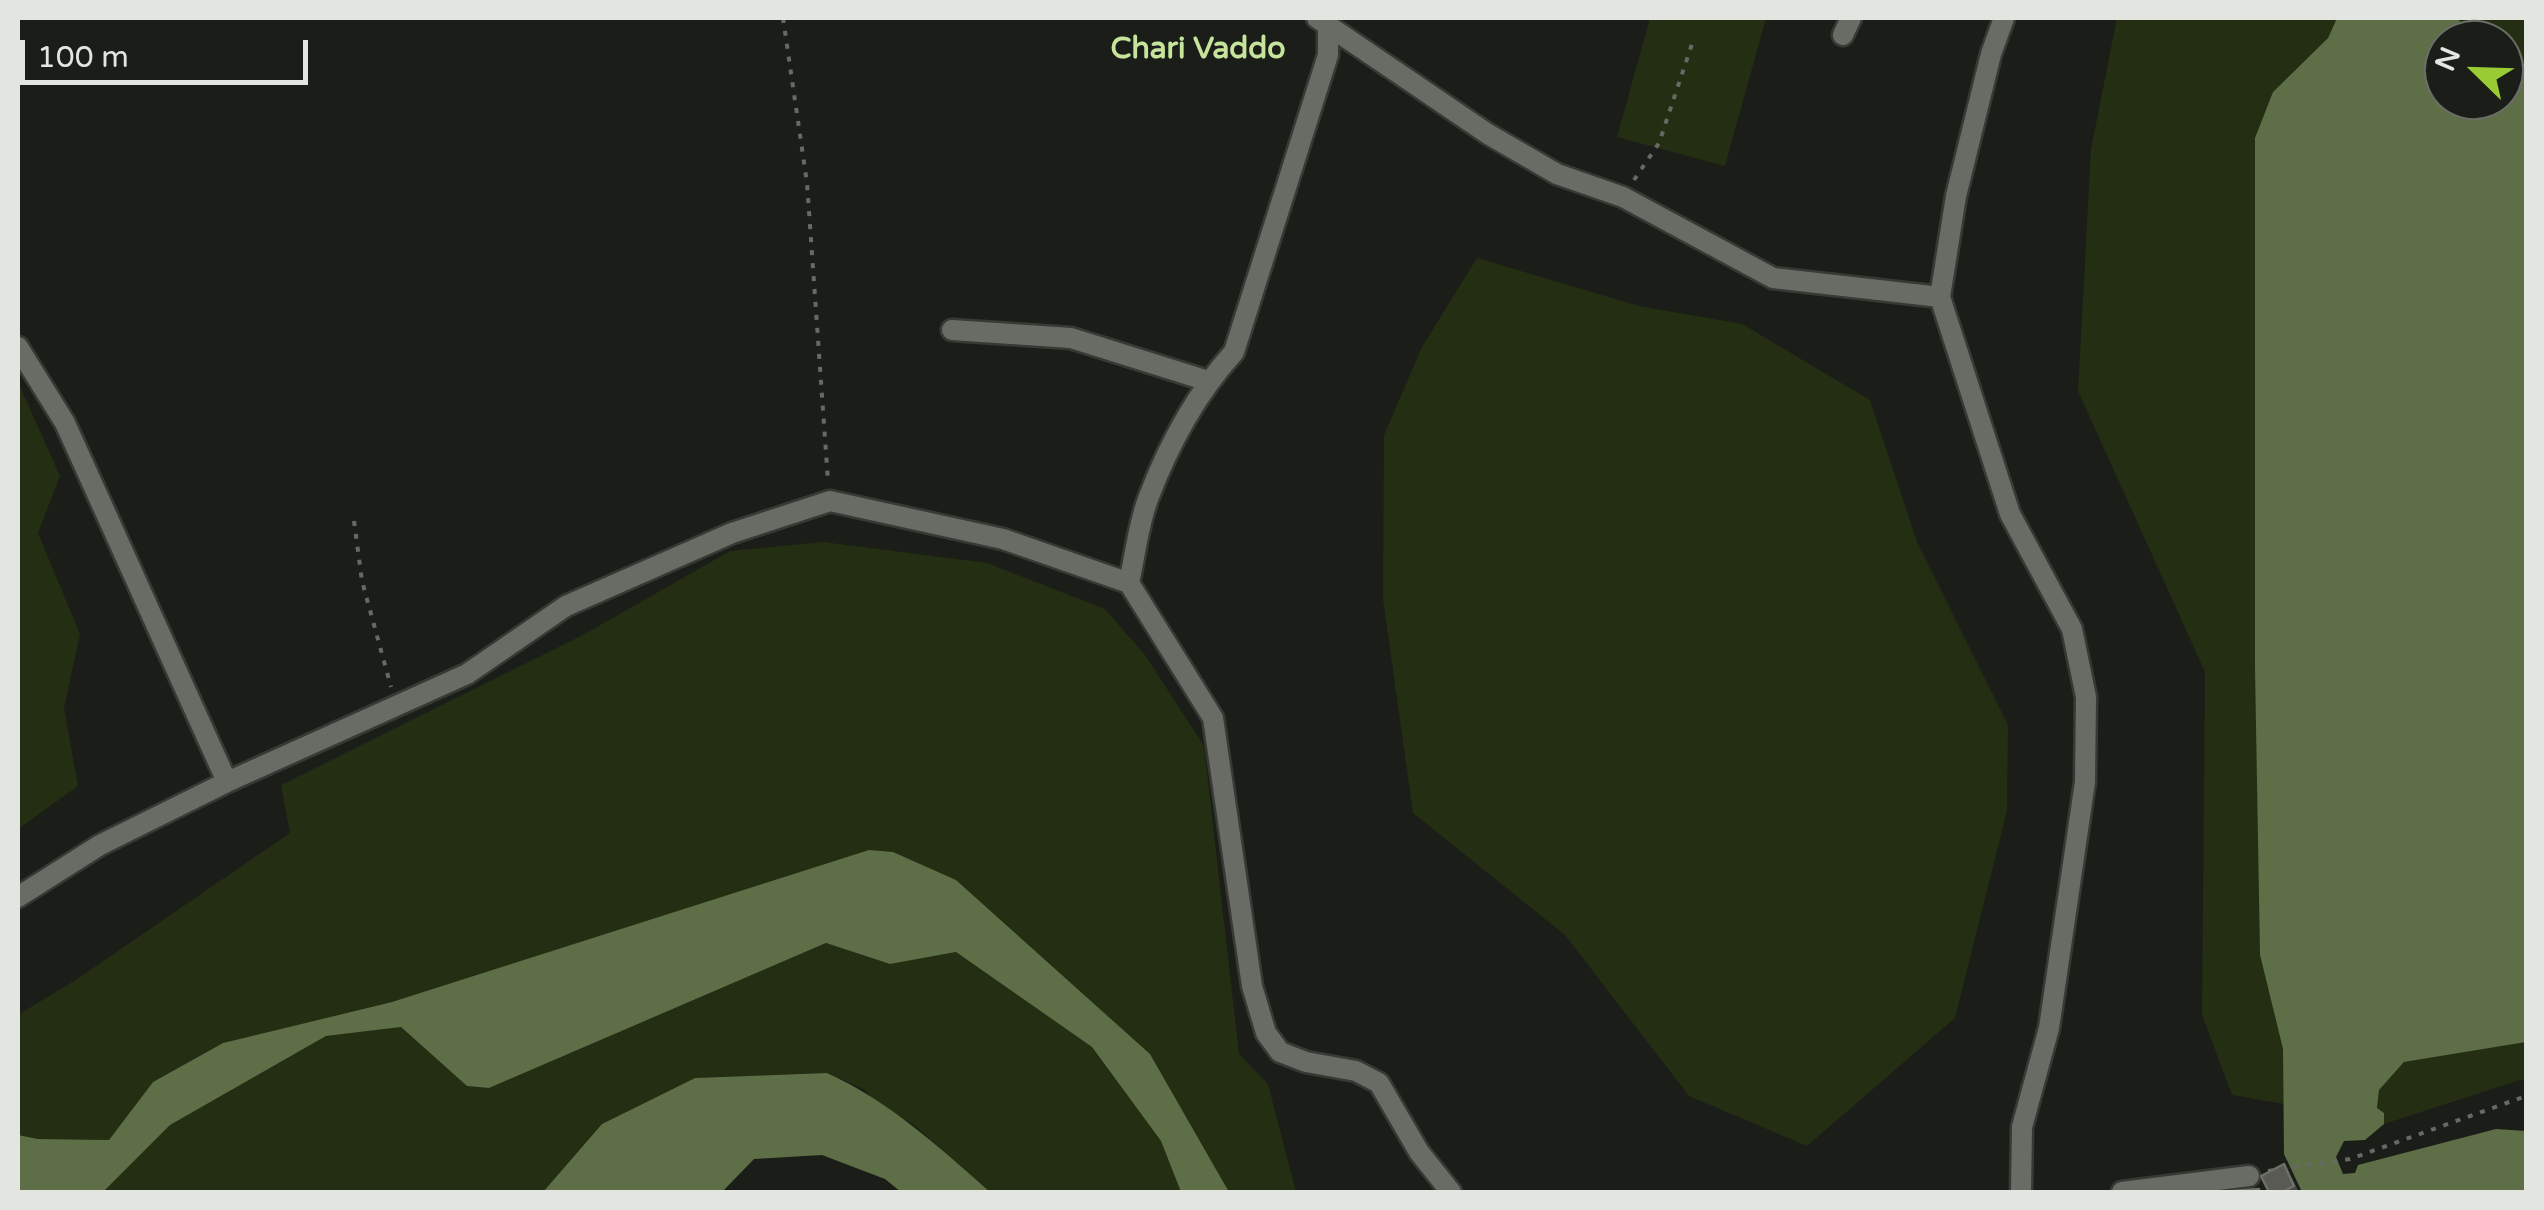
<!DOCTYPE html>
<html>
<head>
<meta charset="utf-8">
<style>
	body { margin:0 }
	#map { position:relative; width:2544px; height:1210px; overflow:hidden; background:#1b1e18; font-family:"Varela Round",sans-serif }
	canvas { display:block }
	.frame { position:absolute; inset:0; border:20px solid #e3e5e1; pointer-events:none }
	.north { position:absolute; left:2424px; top:20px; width:100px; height:100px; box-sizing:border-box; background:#1b1e18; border:2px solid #6b6e68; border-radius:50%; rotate:293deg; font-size:28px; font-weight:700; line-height:40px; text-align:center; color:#e3e5e1 }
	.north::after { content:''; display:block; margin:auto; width:35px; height:45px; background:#99cb35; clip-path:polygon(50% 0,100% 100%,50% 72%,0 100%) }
	.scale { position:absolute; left:20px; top:40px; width:288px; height:45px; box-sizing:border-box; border:5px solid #e3e5e1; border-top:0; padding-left:12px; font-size:30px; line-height:35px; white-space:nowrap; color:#e3e5e1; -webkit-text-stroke:8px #1b1e18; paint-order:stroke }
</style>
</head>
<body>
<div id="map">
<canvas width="2544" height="1210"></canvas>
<div class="frame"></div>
<div class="north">N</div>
<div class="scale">100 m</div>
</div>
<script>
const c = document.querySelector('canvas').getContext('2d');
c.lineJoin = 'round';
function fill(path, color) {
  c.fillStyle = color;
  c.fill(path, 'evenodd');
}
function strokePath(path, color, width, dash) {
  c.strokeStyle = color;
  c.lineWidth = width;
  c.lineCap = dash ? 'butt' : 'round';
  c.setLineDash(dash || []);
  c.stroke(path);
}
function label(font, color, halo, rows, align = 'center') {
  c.font = font + ' "Varela Round",sans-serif';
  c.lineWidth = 8;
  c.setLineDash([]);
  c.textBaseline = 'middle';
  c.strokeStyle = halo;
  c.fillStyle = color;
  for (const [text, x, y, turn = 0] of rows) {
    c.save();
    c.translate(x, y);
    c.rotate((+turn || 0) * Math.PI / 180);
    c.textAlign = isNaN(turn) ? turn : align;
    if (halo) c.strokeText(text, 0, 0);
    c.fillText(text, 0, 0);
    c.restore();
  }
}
fill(new Path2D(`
	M1650,18H1766L1725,166L1617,137Z
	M2117,18H2337L2328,38L2273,92L2259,834L2260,955L2283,1049L2284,1104L2232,1095L2202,1015L2205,672L2078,391L2091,149Z
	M2457,18H2526V64L2504,61V40H2477Z
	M1477,258L1639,306L1742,324L1870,400L1917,542L2008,725L2007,811L1955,1018L1807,1146L1689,1096L1565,935L1413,813L1383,599L1384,435L1422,347Z
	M18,382L60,476L38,533L80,634L64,708L78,786L18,829Z
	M823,542L987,563L1105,609L1145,655L1204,746L1239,1054L1268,1084L1296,1192H1229L1150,1054L956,880L392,1002L223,1043L153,1082L109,1140L38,1139L18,1135V1015L77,979L290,833L281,785L581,636L730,551Z
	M826,943L890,964L956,952L1092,1047L1161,1141L1181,1192H990L914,1125L876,1103L865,1090L827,1073L695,1078L602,1124L543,1192H103L170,1125L326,1036L401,1027L467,1086L489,1088Z
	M2526,1042V1081L2520,1080L2384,1124V1113L2377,1108L2379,1090L2404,1062Z`), '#232e12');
fill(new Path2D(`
	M2337,18H2457L2477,40H2444V100H2504V61L2526,64V1042L2404,1062L2379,1090L2377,1108L2384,1113V1124L2365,1140L2344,1141L2336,1157L2343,1174L2355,1173L2358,1165L2496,1129L2526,1131V1192H2302L2284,1154L2283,1049L2260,955L2255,668V138L2273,92L2328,38Z
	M869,850L893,852L956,880L1150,1054L1229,1192H1181L1161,1141L1092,1047L956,952L890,964L826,943L489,1088L467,1086L401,1027L326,1036L170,1125L103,1192H18V1135L38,1139L109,1140L153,1082L223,1043L392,1002Z
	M827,1073C889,1101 939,1147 990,1192H901L885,1179L822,1155L754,1159L722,1192H543L602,1124L695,1078Z`), '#5e6e46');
const minor = new Path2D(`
	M1317,18L1488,134L1557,174L1623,197L1773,278L1940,297
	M2004,18L1991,54L1956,196L1940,297L2010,514L2072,629L2086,697L2085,782L2049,1028L2022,1127L2021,1192
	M1843,35L1851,18
	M952,330L1071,338L1208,381
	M18,347L65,423L227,782
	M1129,583C1135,556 1138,526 1148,499C1168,446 1196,394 1234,352L1328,55V18
	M18,897L100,845L227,782L467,674L566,606L732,533L830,501L1003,539L1129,583L1213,718L1252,986L1266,1033L1280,1052L1306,1062L1356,1071L1379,1083L1419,1152L1451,1192
	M2122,1192L2249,1176`);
strokePath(minor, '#373935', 25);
strokePath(new Path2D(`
	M783,18L807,183L828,481
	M1634,180L1659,143L1693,41
	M354,521L362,581L391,687
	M2268,1171L2350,1159L2526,1096`), '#676a64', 4, [5, 8]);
strokePath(minor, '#696c64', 20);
fill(new Path2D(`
	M2284,1164L2299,1192H2269Z`), '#474a42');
const building = new Path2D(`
	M2284,1164L2294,1186L2282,1192H2269L2261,1176Z
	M2259,1189V1192H2222Z`);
fill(building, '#585a53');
strokePath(building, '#6d7069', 2.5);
label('bold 30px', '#c6e49b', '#1b1e18', [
	["Chari Vaddo",1198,50]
]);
</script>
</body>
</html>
